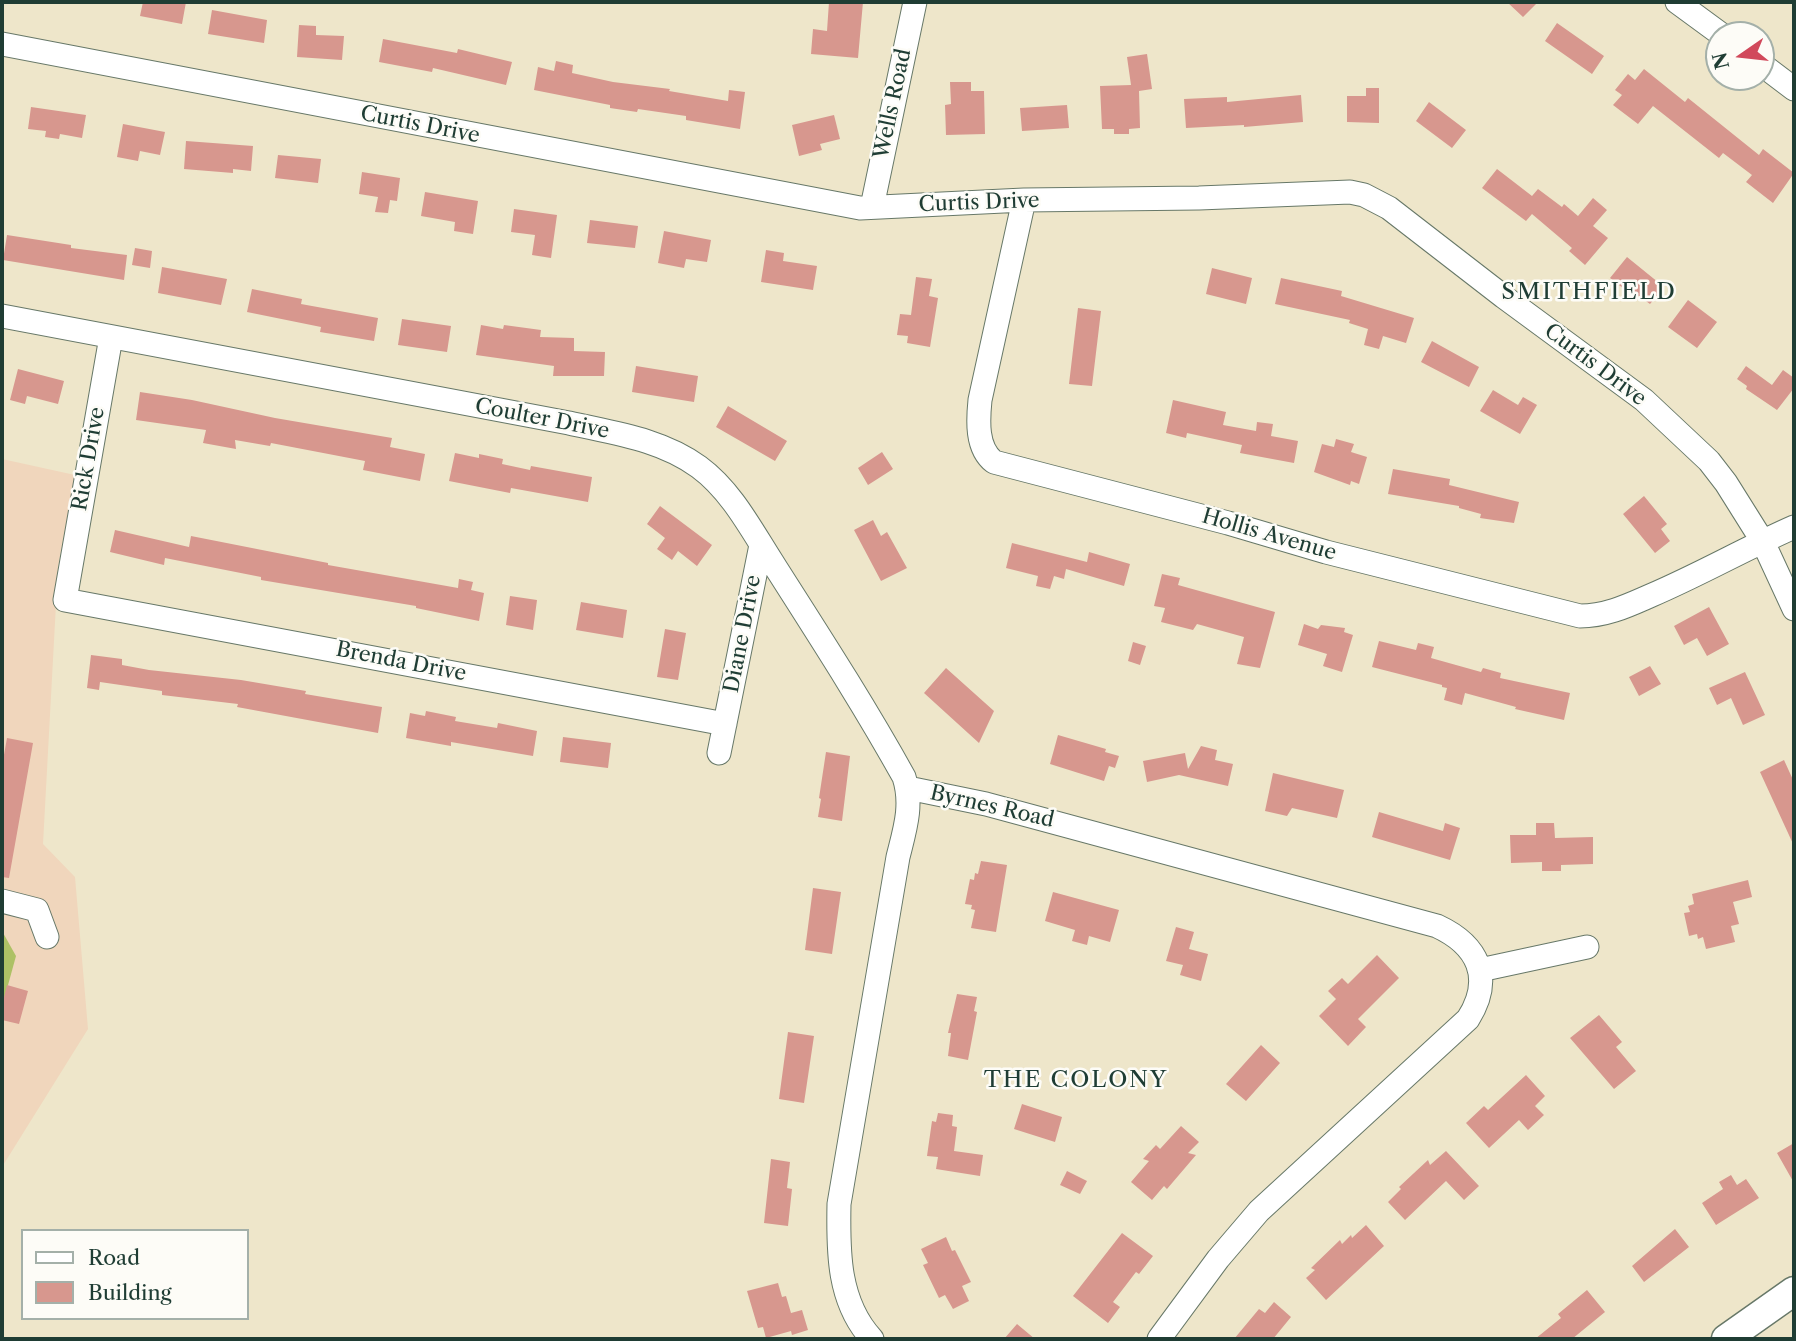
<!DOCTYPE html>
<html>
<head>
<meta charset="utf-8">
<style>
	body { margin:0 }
	#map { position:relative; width:1796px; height:1341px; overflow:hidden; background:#eee6ca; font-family:"Libre Caslon Text",serif }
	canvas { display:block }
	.frame { position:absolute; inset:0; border:4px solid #1f3d34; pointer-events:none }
	.legend { position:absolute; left:21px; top:1229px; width:228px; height:91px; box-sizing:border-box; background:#fdfcf7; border:2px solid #a4b0a9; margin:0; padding:9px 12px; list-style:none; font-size:21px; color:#1f3d34 }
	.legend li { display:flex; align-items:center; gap:14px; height:35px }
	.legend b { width:35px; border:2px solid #a4b0a9 }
	.north { position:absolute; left:1705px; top:21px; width:70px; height:70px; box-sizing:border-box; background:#fdfcf7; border:2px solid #a4b0a9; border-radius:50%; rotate:256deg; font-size:19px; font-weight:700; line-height:28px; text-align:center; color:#1f3d34 }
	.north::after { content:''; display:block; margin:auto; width:24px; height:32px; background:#d1495b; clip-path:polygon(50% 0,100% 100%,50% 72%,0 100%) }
</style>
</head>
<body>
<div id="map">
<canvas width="1796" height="1341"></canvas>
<div class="frame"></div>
<ul class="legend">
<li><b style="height:9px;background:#fff"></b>Road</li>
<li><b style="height:19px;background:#d7978e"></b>Building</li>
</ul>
<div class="north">N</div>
</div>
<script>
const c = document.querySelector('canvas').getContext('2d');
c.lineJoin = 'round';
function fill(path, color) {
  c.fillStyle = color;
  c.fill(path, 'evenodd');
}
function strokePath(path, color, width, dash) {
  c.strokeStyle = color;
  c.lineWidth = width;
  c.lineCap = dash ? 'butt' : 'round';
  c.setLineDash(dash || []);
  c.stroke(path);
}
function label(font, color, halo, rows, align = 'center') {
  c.font = font + ' "Libre Caslon Text",serif';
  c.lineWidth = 5;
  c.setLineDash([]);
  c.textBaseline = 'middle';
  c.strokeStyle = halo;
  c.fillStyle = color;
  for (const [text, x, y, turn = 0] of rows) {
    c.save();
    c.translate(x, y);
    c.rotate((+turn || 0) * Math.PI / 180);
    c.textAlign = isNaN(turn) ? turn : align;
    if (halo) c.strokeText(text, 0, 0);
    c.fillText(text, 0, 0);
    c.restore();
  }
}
fill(new Path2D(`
	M2,459L75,475L58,567L43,844L75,877L88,1029L2,1167Z`), '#f0d6bc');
fill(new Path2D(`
	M2,931L16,956L2,1007Z`), '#adc165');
fill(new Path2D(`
	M143,2H186L182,24L140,16Z
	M829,2H863L858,58L811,54L813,29L827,31Z
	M1507,2H1538L1523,17Z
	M212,10L267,20L264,43L208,34Z
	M1557,23L1604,56L1592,74L1545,41Z
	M299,25L316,26V35L344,36L342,60L297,57Z
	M383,39L457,53L458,49L512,62L506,85L433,68L432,72L379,62Z
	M1147,54L1152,89L1139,91L1140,128L1129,129V134H1114V129H1102L1100,86L1131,85L1127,57Z
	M556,61L573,65L572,73L613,82L670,89L669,91L728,101L729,90L745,92L740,129L686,120V116L638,109L637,112L610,108V105L534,90L538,67L554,71Z
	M1644,69L1685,102L1688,98L1759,155L1763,149L1794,173L1773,203L1746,182L1752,175L1723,153L1719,158L1653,106L1638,124L1613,105L1622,95L1615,90L1628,74L1635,80Z
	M950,82H971V91H984L985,134L946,135L945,105L951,104Z
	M1366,88H1379V123L1347,122V96H1366Z
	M1301,95L1303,122L1244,127V125L1186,128L1184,99L1227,97V102Z
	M1429,102L1466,130L1452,148L1416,121Z
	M1067,105L1069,128L1022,131L1020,108Z
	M31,107L86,115L82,138L60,134L59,139L45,137L46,131L28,129Z
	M834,115L840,139L820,144L822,150L799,156L792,125Z
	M123,124L165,132L160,155L140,151L138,161L117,157Z
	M186,141L253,146L251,171L233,169V173L184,169Z
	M278,155L321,159L318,183L275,178Z
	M1497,169L1532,196L1538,189L1562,207L1564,204L1578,216L1593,198L1607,210L1593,226L1608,238L1585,265L1569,251L1572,248L1532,214L1526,221L1482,188Z
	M362,172L400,178L397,201L390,200L388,213L375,212L378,197L359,194Z
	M425,192L478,201L473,234L454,231L455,222L421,216Z
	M514,209L557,215L551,258L532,255L535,235L511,232Z
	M590,220L638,226L635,248L587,243Z
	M664,231L711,240L707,262L686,259L684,268L658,263Z
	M7,235L71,245V248L127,255L124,280L3,260Z
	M135,248L152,251L150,268L132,265Z
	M766,250L784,253L783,261L817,266L813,290L761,282Z
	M1627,257L1664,287L1650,304L1635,293L1633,296L1610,278Z
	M162,267L227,279L221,305L158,293Z
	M1212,268L1252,278L1246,304L1206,294Z
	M916,277L932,279L929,296L938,298L930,347L907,343L908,336L897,335L900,314L911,315Z
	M1281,278L1342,291L1341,296L1414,318L1406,343L1383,336L1379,349L1364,345L1368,329L1349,323L1350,320L1275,304Z
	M252,289L302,299L301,304L378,318L374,341L320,332L321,327L247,312Z
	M1688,300L1717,322L1697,348L1668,327Z
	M1078,308L1101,311L1092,386L1069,384Z
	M402,319L451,326L447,352L398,345Z
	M481,325L503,329L504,325L541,330L540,337L574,338V351L605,352L604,376H553L554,366L476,355Z
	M1432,341L1479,367L1469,387L1421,362Z
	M636,366L698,376L694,402L632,392Z
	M1746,366L1772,385L1783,370L1794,378V388L1777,410L1746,389L1747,386L1737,379Z
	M18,369L64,381L58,404L27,396L25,404L10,400Z
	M1493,390L1518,405L1523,397L1537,405L1520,434L1480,411Z
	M140,392L192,400L275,418L392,438L390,447L425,454L420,481L363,470L365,461L271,443L270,446L235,440L236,449L203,443L206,430L136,420Z
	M1173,400L1226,412L1223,425L1256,431L1257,422L1273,424L1271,436L1298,441L1294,463L1240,453L1242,445L1187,433L1186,438L1166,433Z
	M728,406L787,441L775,461L716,427Z
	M1336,439L1354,444L1351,452L1367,457L1359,484L1351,481L1350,485L1314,472L1322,444L1334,447Z
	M882,452L893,469L868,485L858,468Z
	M455,453L479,458V454L503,459L502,464L530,470L531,466L592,477L588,502L511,488L510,493L449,481Z
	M1393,469L1450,479L1449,485L1519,502L1514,523L1480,518L1481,514L1459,508V506L1388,494Z
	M1644,496L1667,524L1661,529L1670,541L1655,553L1623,514Z
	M660,506L712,545L697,566L678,551L672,560L657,549L665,538L647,524Z
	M873,520L881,536L887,532L907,568L881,581L854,530Z
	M115,530L189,547L191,536L328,563V565L458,588L459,579L473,582L471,590L484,593L479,621L416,608V606L261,580V577L165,558L164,565L110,552Z
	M1012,543L1087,562L1089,552L1130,564L1124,586L1066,569L1064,579L1054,576L1050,589L1036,586L1038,576L1006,568Z
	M1162,574L1180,578L1178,585L1275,612L1260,668L1237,664L1244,637L1197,624L1193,630L1161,622L1165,608L1154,606Z
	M510,596L537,600L533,630L506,625Z
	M581,602L627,610L623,638L576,630Z
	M1709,607L1729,644L1707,656L1697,638L1684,645L1674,626Z
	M1304,624L1318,629L1321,625L1345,628L1344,632L1353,635L1342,672L1323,666L1327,654L1298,645Z
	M665,629L686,633L678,680L657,677Z
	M1379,641L1416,650L1418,643L1434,647L1431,658L1481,672L1483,668L1501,673L1500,678L1570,693L1564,720L1515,709L1516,707L1465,693L1462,705L1444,700L1447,688L1442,687V685L1372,667Z
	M1133,642L1146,646L1140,665L1128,661Z
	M91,655L122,659V665L149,670L241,680L306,691L305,694L382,707L378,733L237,707L238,704L162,695V691L100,682L99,690L87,688Z
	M1650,666L1661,684L1639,696L1629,677Z
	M946,668L994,711L979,743L924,693Z
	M1745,672L1765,715L1743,725L1731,698L1717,705L1709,688Z
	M426,711L456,717L455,721L497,728L498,723L537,731L533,756L451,742V746L406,738L410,713L425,716Z
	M1058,735L1106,749L1105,752L1119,756L1115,768L1109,766L1104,781L1050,764Z
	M563,737L611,743L608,768L560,762Z
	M7,738L33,743L9,878L2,877V766Z
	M1201,746L1217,750L1215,760L1233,764L1228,786L1179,775L1147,782L1143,761L1185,753L1188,769Z
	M826,752L850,756L842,821L818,817L821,799L819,798Z
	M1784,760L1794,782V846L1760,772Z
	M1273,773L1344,790L1337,818L1292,808L1287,816L1265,811Z
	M1379,812L1443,831L1445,823L1460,828L1450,860L1372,837Z
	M1536,823H1554L1555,838L1593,837V864L1561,865V871H1542V862L1511,863L1510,835H1536Z
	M981,861L1007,865L996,932L971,928L975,910L971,909L972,905L965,904L970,879L974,880L975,873L978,874Z
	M1748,880L1752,897L1733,902L1739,924L1731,926L1735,942L1706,949L1703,937L1698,939L1697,934L1689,936L1684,913L1690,912L1688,906L1694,904L1692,894Z
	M813,888L841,892L832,954L805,950Z
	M1053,892L1119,910L1110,942L1089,936L1087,945L1072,941L1075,930L1045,921Z
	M1176,927L1194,932L1189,949L1208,954L1201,981L1180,975L1183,965L1166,961Z
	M1377,955L1399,978L1358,1019L1366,1027L1348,1046L1319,1016L1336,999L1328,991L1342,978L1348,984Z
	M7,985L28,991L19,1024L2,1020V1006Z
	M957,994L977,997L974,1011L977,1012L968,1060L948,1056L951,1033H948Z
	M1599,1015L1622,1042L1616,1047L1636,1071L1614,1089L1570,1038Z
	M788,1032L814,1036L804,1103L779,1099Z
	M1261,1045L1280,1063L1246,1101L1226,1084Z
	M1526,1075L1545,1096L1535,1106L1544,1115L1528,1130L1519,1120L1489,1148L1466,1123L1484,1106L1488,1110Z
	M1022,1104L1062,1117L1055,1142L1014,1129Z
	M938,1113L953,1115L952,1126L957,1127L954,1151L983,1155L980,1176L936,1169L938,1157L927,1156L932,1121L936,1122Z
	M1181,1126L1199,1142L1188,1153L1196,1155L1167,1189L1164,1186L1152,1200L1131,1182L1149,1161L1143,1159L1156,1145L1160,1149Z
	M1794,1143V1183L1777,1153Z
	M1446,1151L1479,1186L1464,1200L1446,1181L1405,1220L1388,1202L1401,1189L1399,1187L1428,1160L1430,1165Z
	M771,1159L790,1162L787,1188L792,1189L788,1226L764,1223Z
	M1067,1171L1087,1181L1080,1194L1060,1185Z
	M1731,1175L1737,1185L1746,1179L1759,1198L1716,1225L1702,1203L1723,1189L1719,1182Z
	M1366,1225L1384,1246L1326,1300L1306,1278L1315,1270L1311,1268L1340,1240L1342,1244L1351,1235L1352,1238Z
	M1675,1229L1689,1247L1644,1282L1632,1266Z
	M1122,1233L1153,1256L1139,1274L1136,1272L1113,1302L1120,1307L1108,1323L1073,1296Z
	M946,1237L952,1251L955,1250L971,1282L962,1286L969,1301L953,1309L945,1295L939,1298L923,1265L928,1263L921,1249Z
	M778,1283L782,1297L786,1296L791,1313L802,1310L808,1330L792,1335L791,1331L766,1338L763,1327L758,1328L747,1291Z
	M1587,1290L1605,1312L1572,1339H1535L1561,1318L1558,1314Z
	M1274,1302L1291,1317L1273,1339H1234L1259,1309L1265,1313Z
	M1017,1324L1035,1339H1004Z`), '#d7978e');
const minor = new Path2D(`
	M1677,2L1722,35
	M2,44L860,208L1024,200L1199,198L1350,192L1364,195L1389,208L1504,297L1644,400L1709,461L1726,483L1763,542L1794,609
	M1761,64L1794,89
	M1024,200L980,400C978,420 976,448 994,462L1228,523L1326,552L1580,616C1607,616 1629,605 1652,595C1701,574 1746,548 1794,527
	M872,207L915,2
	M2,316L569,423C613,433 661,439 699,467C733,492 753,533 776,568C820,637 864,705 904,777C913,805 905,829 898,857L839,1204C838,1252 838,1302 872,1339
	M111,337L65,600L725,724
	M719,753L761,545
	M908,788L986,804L1437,926C1478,945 1494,978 1468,1019L1259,1211L1218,1259L1159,1339
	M2,901L37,910L47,937
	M1480,970L1587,947`);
const major = new Path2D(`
	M1726,1339L1794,1291`);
strokePath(minor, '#677868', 25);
strokePath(major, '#677868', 31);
strokePath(minor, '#fff', 23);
strokePath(major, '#fff', 28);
label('21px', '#1f3d34', '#fdfcf7', [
	["Wells Road",893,104,-78],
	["Curtis Drive",420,125,11],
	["Curtis Drive",979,203,-2],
	["Curtis Drive",1595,365,37],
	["Coulter Drive",542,419,11],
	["Rick Drive",89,459,-80],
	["Hollis Avenue",1269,535,16],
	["Diane Drive",743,634,-79],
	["Brenda Drive",401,662,11],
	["Byrnes Road",992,807,13]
]);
c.letterSpacing = '2px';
label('23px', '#1f3d34', '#fdfcf7', [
	["SMITHFIELD",1589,292],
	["THE COLONY",1076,1080]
]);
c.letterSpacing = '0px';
</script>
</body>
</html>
